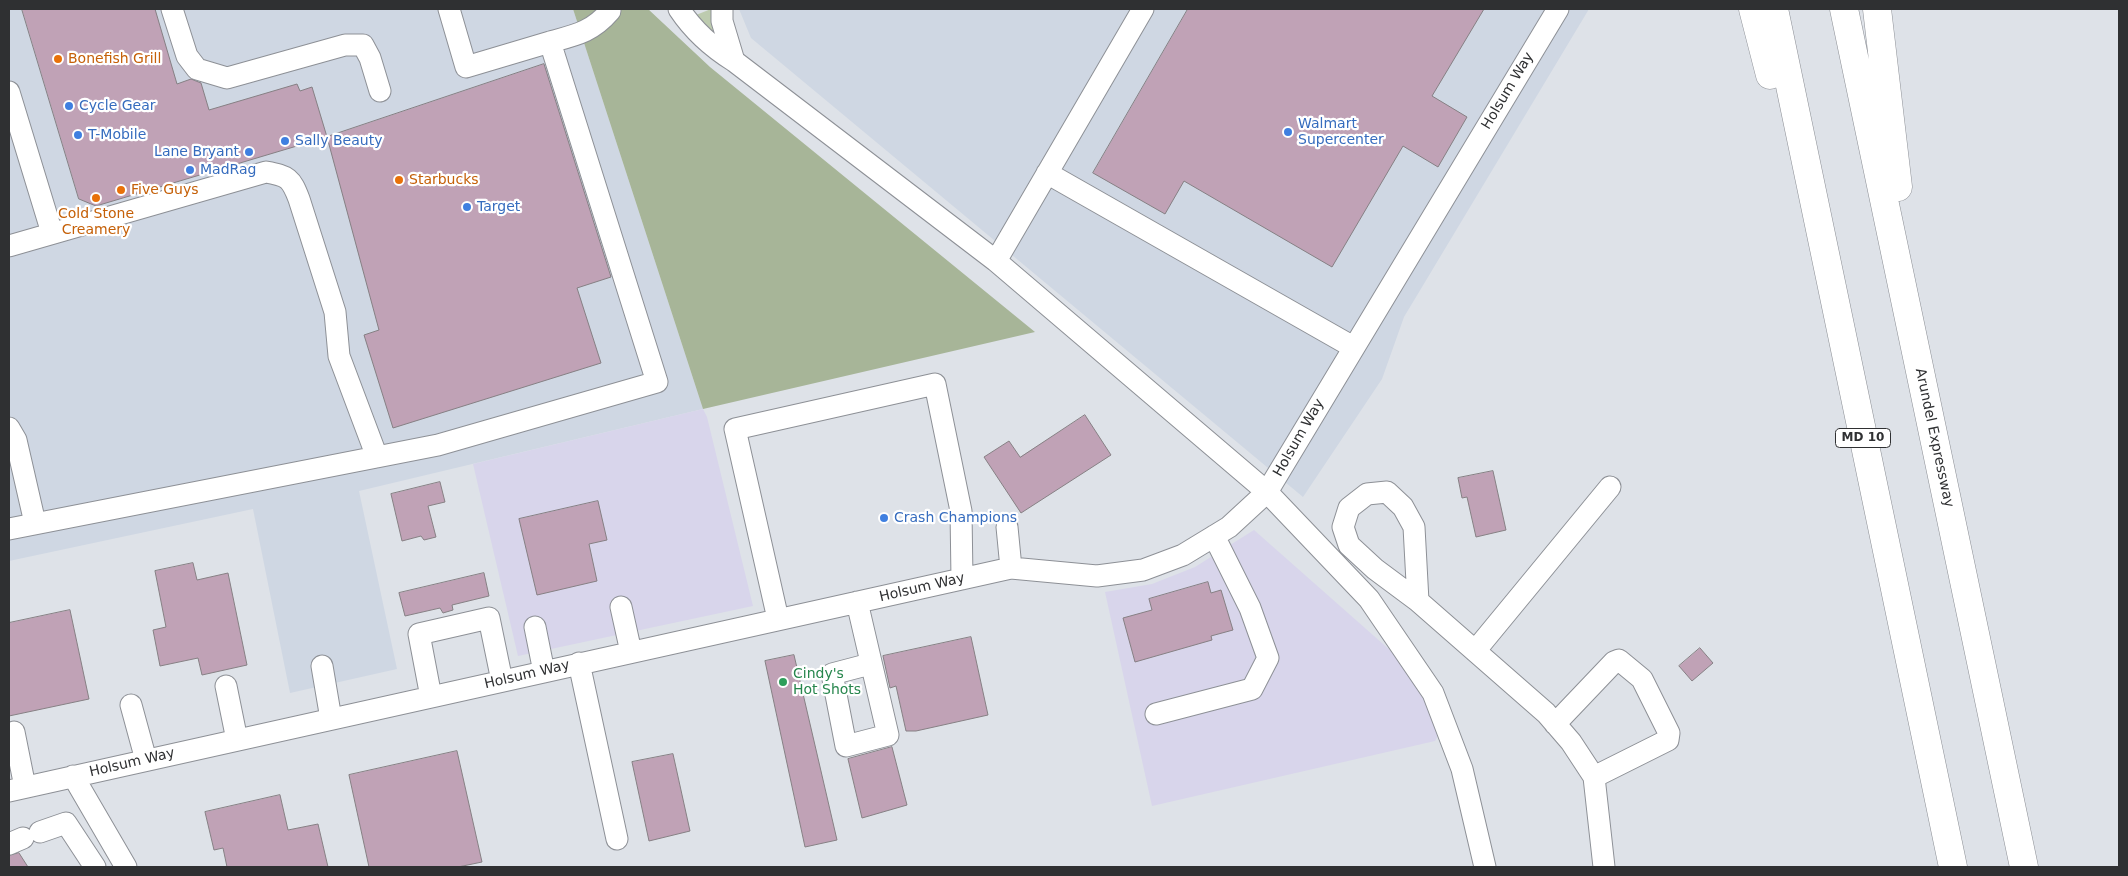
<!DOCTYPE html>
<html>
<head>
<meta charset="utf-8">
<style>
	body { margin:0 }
	#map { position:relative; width:2128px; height:876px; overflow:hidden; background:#dee2e8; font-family:"DejaVu Sans",sans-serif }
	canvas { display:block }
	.frame { position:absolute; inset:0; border:10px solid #2f3032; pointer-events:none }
</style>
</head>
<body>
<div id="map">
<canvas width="2128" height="876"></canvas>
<div class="frame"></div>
</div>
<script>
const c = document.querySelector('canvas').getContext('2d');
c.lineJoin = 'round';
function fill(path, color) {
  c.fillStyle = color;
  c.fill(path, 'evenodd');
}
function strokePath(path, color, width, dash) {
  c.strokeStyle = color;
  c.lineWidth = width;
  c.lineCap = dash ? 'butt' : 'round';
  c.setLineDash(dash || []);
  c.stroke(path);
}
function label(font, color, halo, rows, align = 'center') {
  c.font = font + ' "DejaVu Sans",sans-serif';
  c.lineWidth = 4.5;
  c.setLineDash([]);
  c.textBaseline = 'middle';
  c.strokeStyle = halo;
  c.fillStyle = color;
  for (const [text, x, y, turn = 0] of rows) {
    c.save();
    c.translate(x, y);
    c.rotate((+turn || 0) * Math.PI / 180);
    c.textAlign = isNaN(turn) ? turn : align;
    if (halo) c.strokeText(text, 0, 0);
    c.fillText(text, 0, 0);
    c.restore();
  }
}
fill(new Path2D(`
	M9,9H573L703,409L359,491L397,669L290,693L253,509L9,561Z
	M739,9H1589L1404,317L1382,379L1303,497L751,38Z`), '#cfd7e3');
fill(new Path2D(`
	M703,409L707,417L753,606L518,656L473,464Z
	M1254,530L1434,689L1447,720L1435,741L1152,806L1105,592L1152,584L1195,567Z`), '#d8d5eb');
fill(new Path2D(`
	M711,9L716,36L696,15Z`), '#bdcbaf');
fill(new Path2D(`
	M573,9H648L710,67L1035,332L703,409Z`), '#a7b598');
const building = new Path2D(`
	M22,9H155L177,84L191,79L201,83L209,110L297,84L300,91L312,87L327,137L96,206L79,199Z
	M1188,9H1484L1432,96L1467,117L1438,167L1403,146L1332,267L1184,181L1165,214L1093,173Z
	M544,64L611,277L577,288L601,363L393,428L364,335L379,330L327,137Z
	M1085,415L1111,455L1021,513L984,457L1009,441L1020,457Z
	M1493,471L1506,530L1476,537L1467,497L1462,498L1458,478Z
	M440,482L445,502L428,506L436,537L424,540L421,536L402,541L391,494Z
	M598,501L607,540L589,544L597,581L537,595L519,519Z
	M193,563L197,580L228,573L247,665L202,675L198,658L160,666L153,630L166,627L155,571Z
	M484,573L489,596L452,605L453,610L443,613L440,608L405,616L399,593Z
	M1208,582L1211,593L1221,590L1233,630L1211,636L1212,640L1135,662L1123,618L1152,610L1149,599Z
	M70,610L89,699L9,716V623Z
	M971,637L988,715L916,731H906L896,686L890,688L883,656Z
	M1700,648L1713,663L1692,681L1679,666Z
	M794,655L837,840L805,847L765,661Z
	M892,747L907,805L862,818L848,759Z
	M457,751L482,862L458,867H369L349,775Z
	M673,754L690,831L649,841L632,762Z
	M280,795L288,830L318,824L328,867H227L223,848L214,850L205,812Z
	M19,853L28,867H9V856Z`);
fill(building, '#c0a2b6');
strokePath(building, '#868084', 1);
const minor = new Path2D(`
	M172,9L187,56L197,69L227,78L345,45H363L370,58L380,91
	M679,9C693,30 713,48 734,61L996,261L1267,492L1369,599L1433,693L1462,769L1485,867
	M722,9V21L734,61
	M550,42C576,35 592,32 610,11
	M9,92L52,233
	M1047,173L1353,347
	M9,246L266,172C288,176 291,178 299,199L335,312L339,356L377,457
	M996,261L1143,9
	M9,428L16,440L35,523
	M1007,527L1011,568
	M9,529L438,445L657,382L550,42L466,67L449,9
	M1418,601L1414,527L1403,507L1387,492L1367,494L1349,508L1343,527L1349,545L1375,569L1418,601L1546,713L1571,742L1594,777L1604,867
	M857,602L888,735L846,746L832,674L870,664
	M621,607L631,652
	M778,619L735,429L935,384L961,511L962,579
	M535,627L544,672
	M1475,651L1610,487
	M579,663L617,839
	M322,666L331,719
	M226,686L237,740
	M431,697L419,634L489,618L502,681
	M131,705L146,760
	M1156,714L1252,689L1268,658L1250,608L1214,536
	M1555,724L1614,662L1619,660L1642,679L1669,733L1668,740L1594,777
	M14,732L25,787
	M73,776L126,867
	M9,791L1011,568L1097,576L1143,570L1183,555L1229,527L1267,492L1558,9
	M40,832L66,823L95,867
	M9,844L23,838`);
const highway = new Path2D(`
	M1753,9L1770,75
	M1774,9L1953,867
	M1844,9L2024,867
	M1877,9L1898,187`);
strokePath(minor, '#8d9096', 23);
strokePath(highway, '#8d9096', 29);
strokePath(minor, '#fff', 21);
strokePath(highway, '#fff', 28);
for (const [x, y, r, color] of [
	[58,59,5,"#e8710a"],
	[69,106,5,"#3f7fe0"],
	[1288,132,5,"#3f7fe0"],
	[78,135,5,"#3f7fe0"],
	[285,141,5,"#3f7fe0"],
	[249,152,5,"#3f7fe0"],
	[190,170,5,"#3f7fe0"],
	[399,180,5,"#e8710a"],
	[121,190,5,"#e8710a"],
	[96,198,5,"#e8710a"],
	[467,207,5,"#3f7fe0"],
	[884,518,5,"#3f7fe0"],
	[783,682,5,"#2e9e5b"]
]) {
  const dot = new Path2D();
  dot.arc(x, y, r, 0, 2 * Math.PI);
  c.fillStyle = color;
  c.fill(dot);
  strokePath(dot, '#fff', 2);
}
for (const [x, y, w] of [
	[1863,438,55]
]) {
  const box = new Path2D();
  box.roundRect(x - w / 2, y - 9.5, w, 19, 4);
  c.fillStyle = '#fff';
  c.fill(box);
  strokePath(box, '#2f3032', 1);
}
label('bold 12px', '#2f3032', null, [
	["MD 10",1863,438]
]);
label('14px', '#c56008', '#fff', [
	["Bonefish Grill",68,59],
	["Starbucks",409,180],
	["Five Guys",131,190],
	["Cold Stone",96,214,"center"],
	["Creamery",96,230,"center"]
], 'left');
label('14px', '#2f3032', '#fff', [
	["Holsum Way",1508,91,-59],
	["Holsum Way",1299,438,-60],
	["Arundel Expressway",1934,438,78],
	["Holsum Way",922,588,-13],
	["Holsum Way",527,675,-13],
	["Holsum Way",132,763,-13]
]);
label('14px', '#366cbe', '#fff', [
	["Cycle Gear",79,106],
	["Walmart",1298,124],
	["Supercenter",1298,140],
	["T-Mobile",88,135],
	["Sally Beauty",295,141],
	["Lane Bryant",239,152,"right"],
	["MadRag",200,170],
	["Target",477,207],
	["Crash Champions",894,518]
], 'left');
label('14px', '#27864d', '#fff', [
	["Cindy's",793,674],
	["Hot Shots",793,690]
], 'left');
</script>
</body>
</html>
